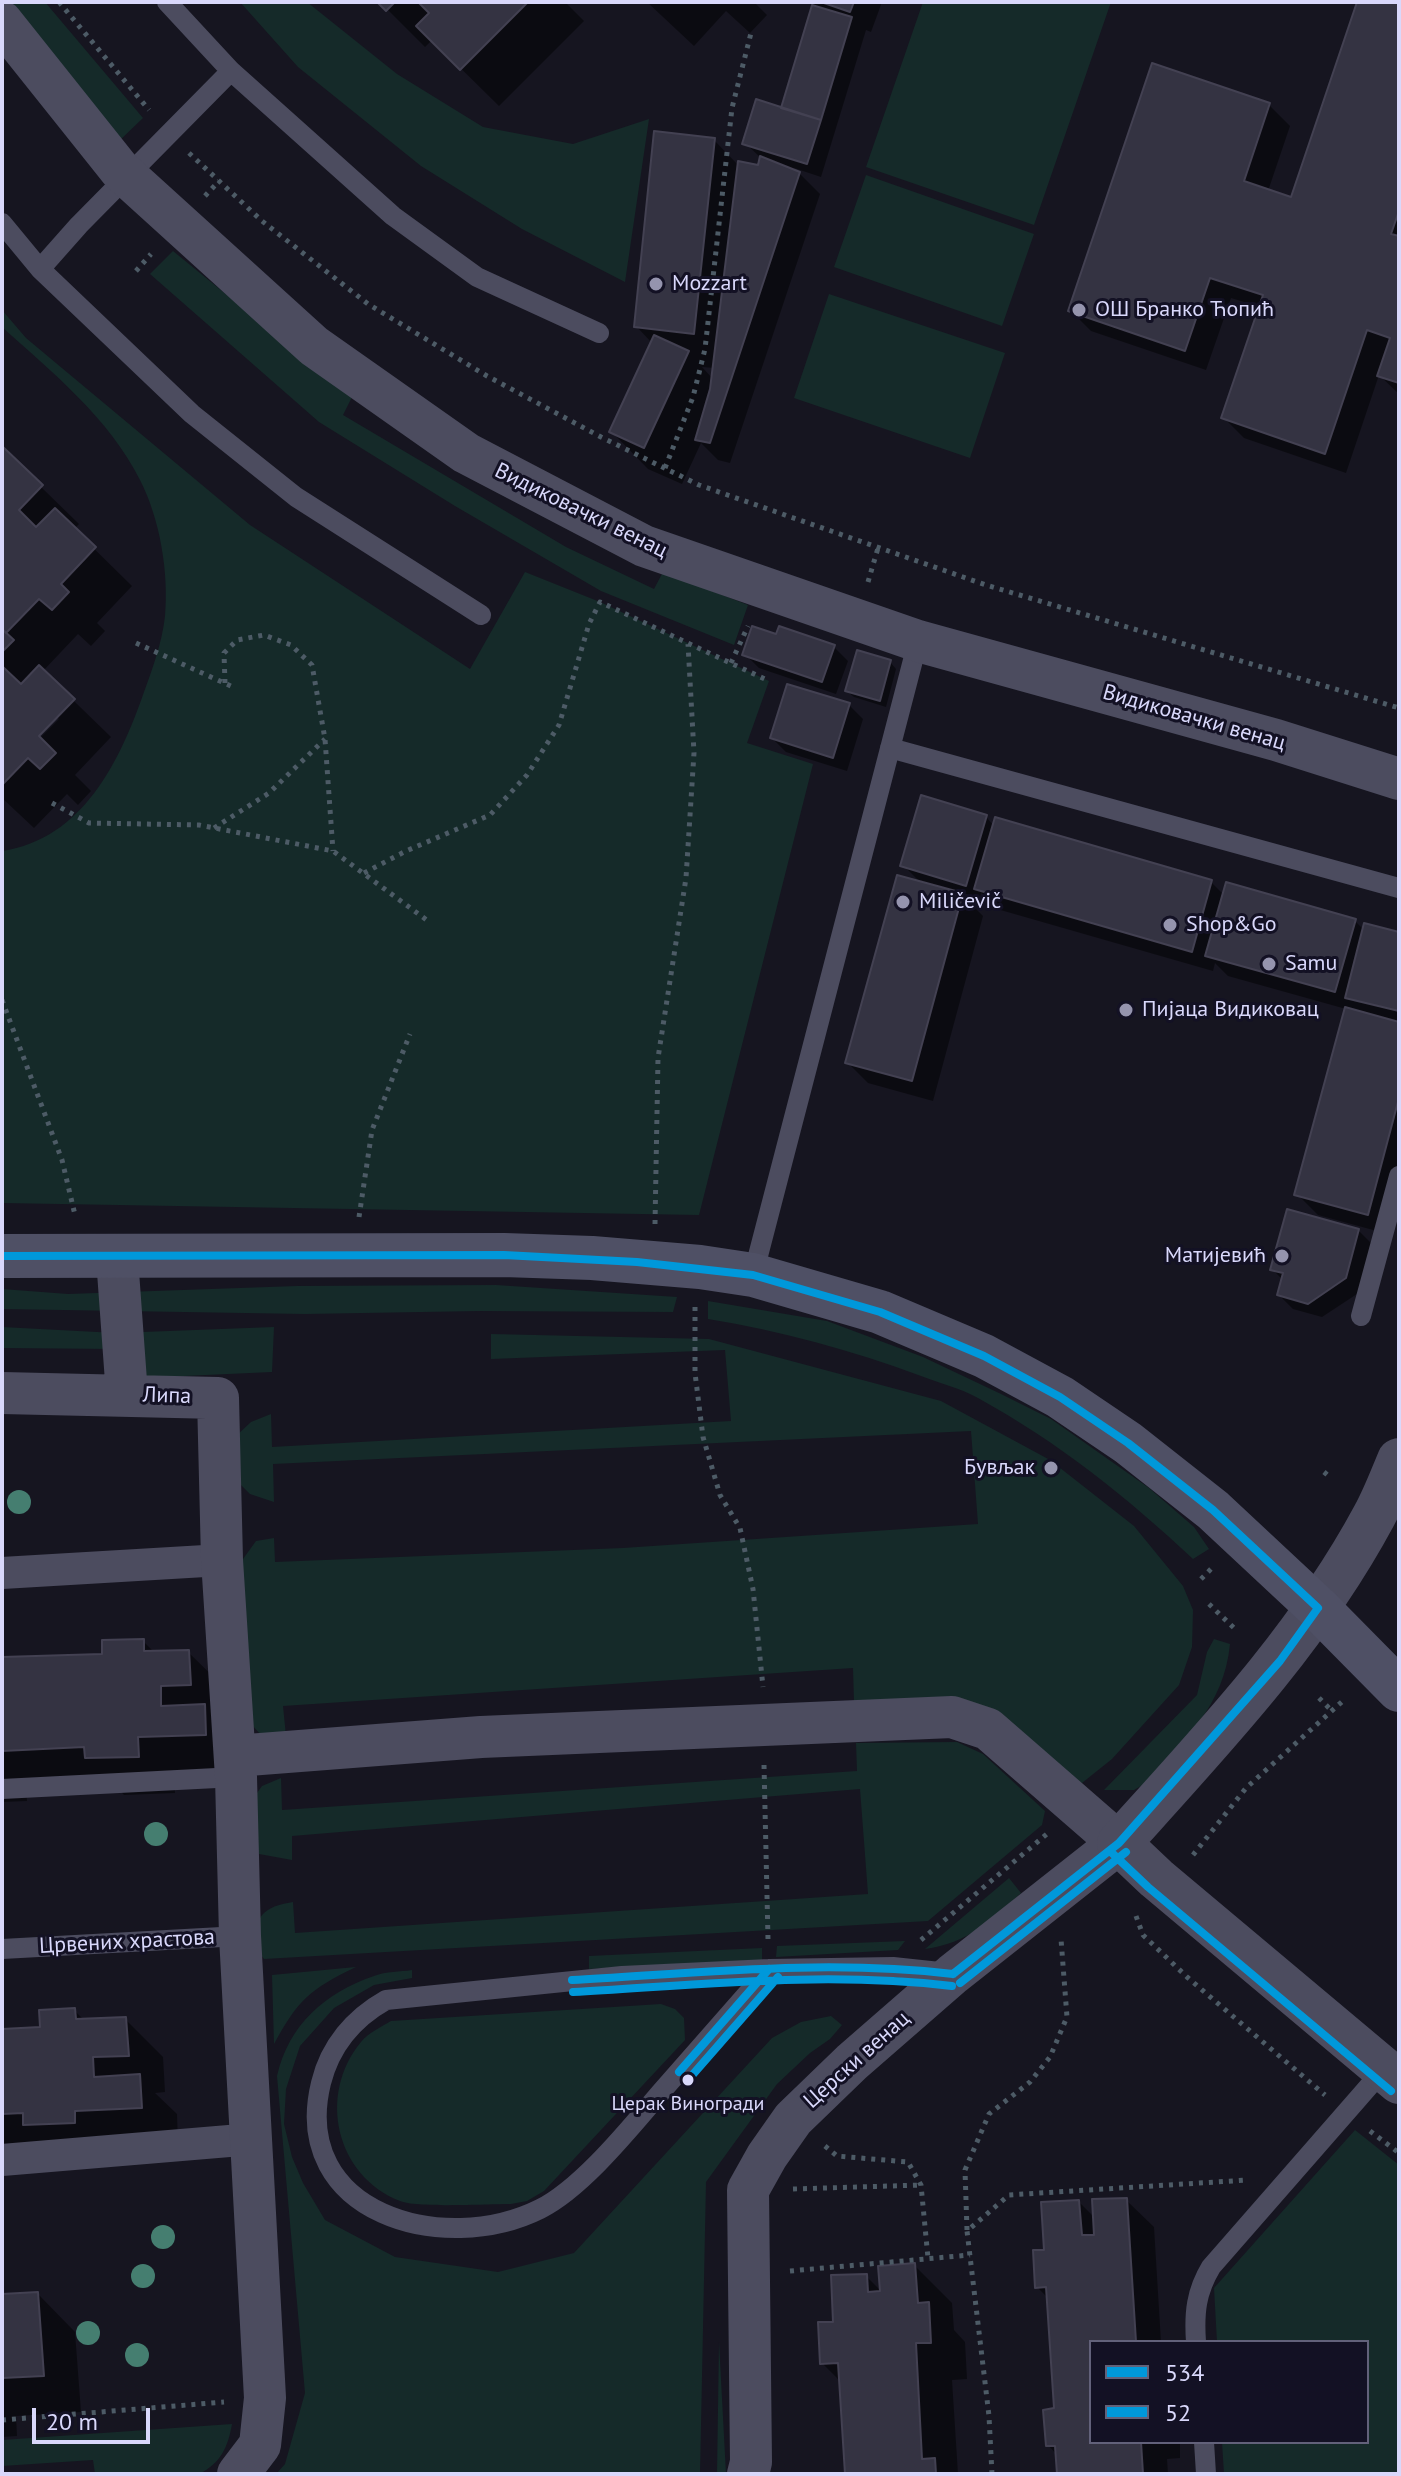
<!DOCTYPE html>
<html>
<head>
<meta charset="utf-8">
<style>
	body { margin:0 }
	#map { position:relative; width:1401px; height:2476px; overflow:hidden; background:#161520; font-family:"PT Sans",sans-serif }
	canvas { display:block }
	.frame { position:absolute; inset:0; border:4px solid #d9d8fb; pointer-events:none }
	.legend { position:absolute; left:1089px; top:2340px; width:280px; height:104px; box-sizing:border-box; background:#131124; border:2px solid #62617a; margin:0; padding:10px 14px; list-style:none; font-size:24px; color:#d9d8fb }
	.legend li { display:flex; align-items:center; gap:16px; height:40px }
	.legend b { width:40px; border:2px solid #62617a }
	.scale { position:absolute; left:32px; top:2408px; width:118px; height:36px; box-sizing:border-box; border:4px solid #d9d8fb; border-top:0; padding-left:10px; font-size:24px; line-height:28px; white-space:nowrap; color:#d9d8fb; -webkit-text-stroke:6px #131124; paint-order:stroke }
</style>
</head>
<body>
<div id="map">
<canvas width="1401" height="2476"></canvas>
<div class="frame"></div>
<ul class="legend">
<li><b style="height:10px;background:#0098da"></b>534</li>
<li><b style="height:10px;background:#0098da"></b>52</li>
</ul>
<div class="scale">20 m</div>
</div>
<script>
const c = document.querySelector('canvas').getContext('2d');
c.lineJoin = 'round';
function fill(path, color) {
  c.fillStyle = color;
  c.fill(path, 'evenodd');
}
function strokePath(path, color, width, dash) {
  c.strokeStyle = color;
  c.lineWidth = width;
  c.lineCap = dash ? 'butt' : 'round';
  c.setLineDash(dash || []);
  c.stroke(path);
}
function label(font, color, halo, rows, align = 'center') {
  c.font = font + ' "PT Sans",sans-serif';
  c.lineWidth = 6;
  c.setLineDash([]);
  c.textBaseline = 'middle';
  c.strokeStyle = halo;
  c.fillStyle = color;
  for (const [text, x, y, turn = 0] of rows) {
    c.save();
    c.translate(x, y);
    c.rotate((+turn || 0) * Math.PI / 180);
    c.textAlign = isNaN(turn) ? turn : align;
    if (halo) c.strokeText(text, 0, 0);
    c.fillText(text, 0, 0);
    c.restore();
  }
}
fill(new Path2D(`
	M6,2H45L143,118L117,143Z
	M240,2H307L397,74L483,127L573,144L649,119L625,282L522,229L421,166L298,67Z
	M923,2H1111L1034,225L866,167Z
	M866,175L1034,234L1002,326L834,267Z
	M173,251L352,397L343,415L566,547L654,589L663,572L748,605L734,645L601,591L455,506L319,422L150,274Z
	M829,294L1005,353L970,458L794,398Z
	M2,310L26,338L250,525L470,669L525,572L600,602L769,681L747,743L813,764L699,1215L2,1203V851C83,839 120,761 144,692C153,667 162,643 165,616C169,573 160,519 140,480C109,418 52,372 2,327Z
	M496,1285L677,1297L673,1312L479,1311L305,1314L2,1309V1289L68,1294L297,1286Z
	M708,1301L827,1321L923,1357L1001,1394L1051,1419L1149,1488L1194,1527L1209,1549L1193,1559C1127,1497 1058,1442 978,1398C960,1388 939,1383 921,1376C851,1350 781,1331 708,1319Z
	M2,1327L116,1333L274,1327L272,1372L118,1379L116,1349L2,1348Z
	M491,1334L709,1339L941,1401L1050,1460L1134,1526L1183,1586L1193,1610L1192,1647L1179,1685L1112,1759L1082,1783L854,1702L853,1668L283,1706L286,1736L261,1735L251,1724L240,1571L243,1559L256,1541L274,1538L275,1562L623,1548L978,1524L971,1431L273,1464L274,1502L250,1494L239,1483L237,1435L251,1422L271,1414L272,1447L731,1421L725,1350L491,1359Z
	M1214,1639L1230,1644C1224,1706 1185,1739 1146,1783L1134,1790H1104L1197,1695L1207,1652Z
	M957,1742L983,1754L1045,1811L1042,1825L928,1921L264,1959L253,1945C256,1915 263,1907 293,1902L295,1933L868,1894L860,1789L292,1836V1860L259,1854L250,1833L249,1804L262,1786L281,1778L282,1810L857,1771L856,1743Z
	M1009,1878L1021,1893C991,1921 968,1943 925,1949Z
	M905,1941L898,1950L776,1957L777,1946Z
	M762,1948V1960L589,1969V1956Z
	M356,1967C310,1989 298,2000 274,2044L272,1975Z
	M412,1970V1978L374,1985L334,2008L300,2046L286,2089L284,2124L292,2157L303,2183L325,2220L395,2257L498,2272L574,2253L772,2038L801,2022L831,2016L842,2025L830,2039L810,2053L777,2084L706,2182L700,2474H276L285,2464L305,2393L277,2076C289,2024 325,1993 374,1976C386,1971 400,1972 412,1970Z
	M661,2004L675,2009L684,2018L685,2040L544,2191L527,2201L511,2204C489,2204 416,2208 400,2201C336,2176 317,2095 361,2042C368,2033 381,2027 391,2021Z
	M1355,2130L1399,2165V2474H1224L1222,2442H1367V2342H1217L1214,2288Z
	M719,2342L726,2474H717Z
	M232,2424C228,2447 221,2463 199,2474H95L93,2460L2,2466V2440Z`), '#152a29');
fill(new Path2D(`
	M380,2H565L584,21L499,106L432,40L425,47Z
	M647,2H754L767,15L750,33L726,11L694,46Z
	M810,2H882L871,32L866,30L821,177L794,168L820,194L730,463L718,460L701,443L682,484L648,469L611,431L652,343L636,326L714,140L739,166L759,168L761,158L745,143L782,111L814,6ZM702,367L715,368L713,379Z
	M1360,2H1399V394L1379,375L1346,473L1244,438L1223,417L1261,307L1231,298L1206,370L1091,331L1070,310L1269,105L1290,126L1268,191L1292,200Z
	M2,449L79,524L74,529L132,586L97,623L105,631L91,646L78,634L43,671L111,737L75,775L91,791L78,805L67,794L34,828L2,798ZM56,716L59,719L33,745L30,742Z
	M777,637L834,647L848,661L836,694L759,668L745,654Z
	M890,662L896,669L886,707L854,697L847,691Z
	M849,705L863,719L847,771L786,752L772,738Z
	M986,817L994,826L1211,882L1224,895L1355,921L1364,930L1399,934V1195L1388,1234L1318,1215L1297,1194L1346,1009L1228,976L1215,963L1213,971L997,909L981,893L980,898L959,892L983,916L933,1101L868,1083L847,1062L921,883L903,865Z
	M1358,1230L1372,1244L1360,1292L1322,1317L1293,1309L1279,1295L1283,1280L1273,1270Z
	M143,1641L154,1652H188L226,1689L243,1771L174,1774L175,1793L124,1795L114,1784L26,1788L27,1801L2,1802V1659L104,1656Z
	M74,2010L85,2021L125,2019L163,2057L165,2092L155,2093L177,2114L178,2144L2,2152V2031L42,2029Z
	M1126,2200L1154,2227L1161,2342H1091V2442H1180V2458L1167,2459L1168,2474H1059L1058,2456L1048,2445L1056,2410L1048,2298L1037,2287L1046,2252L1079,2202L1095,2218Z
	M914,2265L952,2303L954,2330L965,2342L967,2379L952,2380L958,2474H847L841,2382L822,2363L835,2324L866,2276L882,2292Z
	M38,2294L75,2332L81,2412L16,2416L17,2436L2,2437V2296Z`), '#0007');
const building = new Path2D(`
	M377,2H395L386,11Z
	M418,2H528L460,70L416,26L429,13Z
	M821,2H854L850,12Z
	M1357,2H1399V211L1391,234L1399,236V383L1377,376L1390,338L1367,330L1325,454L1221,418L1263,295L1210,278L1185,351L1068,311L1152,63L1270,103L1244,181L1291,197Z
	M812,5L852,17L821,120L781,108Z
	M756,99L821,120L807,164L742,144Z
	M654,131L715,138L694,334L634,327Z
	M760,156L800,172L710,443L695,440L710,389L738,161L758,165Z
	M654,335L689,351L644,448L609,432Z
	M2,446L43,485L19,510L36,527L55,508L96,547L61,584L69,592L52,610L39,599L6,633L2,629Z
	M752,626L776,634L779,626L835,645L822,682L742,655Z
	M2,629L14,640L2,652Z
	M857,650L891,660L880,701L845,691Z
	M39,665L75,699L39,736L56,753L40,769L28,758L2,785V666L21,684Z
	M787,684L850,703L833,758L770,738Z
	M921,795L987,815L966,886L900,866Z
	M995,817L1212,880L1192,952L974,889Z
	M897,875L963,893L912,1081L845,1063Z
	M1226,882L1356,919L1335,992L1205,956Z
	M1364,923L1399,932V1011L1345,998Z
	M1345,1007L1399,1022V1098L1368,1215L1294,1195Z
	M1287,1209L1359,1229L1346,1278L1308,1304L1277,1295L1283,1273L1270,1270Z
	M144,1639V1651L189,1650L191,1685L161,1686V1706L205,1704L206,1735L138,1737L139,1757L85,1758L84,1747L2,1751V1657L102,1654V1640Z
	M75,2008L76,2019L126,2017L129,2056L93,2057L94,2077L140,2074L142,2108L75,2111V2123L23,2125V2113L2,2114V2029L40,2027L39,2010Z
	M1127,2198L1136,2342H1091V2442H1141L1143,2474H1057L1055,2446H1046L1043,2410L1054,2408L1046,2287L1035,2288L1033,2250H1044L1041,2202L1079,2200L1082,2235H1094L1092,2199Z
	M915,2263L918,2303L929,2302L931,2343H916L922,2459L935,2458L936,2474H845L838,2363L820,2364L818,2322H833L831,2275L867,2274L868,2292L880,2291L878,2266Z
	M38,2292L44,2376L2,2378V2294Z`);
fill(building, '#343342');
strokePath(building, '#434152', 2);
strokePath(new Path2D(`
	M59,2L149,110
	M189,153L262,221L368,304L487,376L601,437L699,485L986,585L1399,708
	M205,196L219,181
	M136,271L151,254
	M665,468L693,397L705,349L732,108L751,33
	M868,582L878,548
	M136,643L233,687
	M731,663L748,626
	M225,683L224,653L237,640L264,635L291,645L312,665L325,739L333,851
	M52,803L89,823L199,825L333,851L428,921
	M214,828L269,793L325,739
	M364,873L406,851L490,815L527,775L559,725L589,624L600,602L769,681
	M2,1000L62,1160L75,1215
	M359,1217L372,1130L410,1034
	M655,1224L658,1058L686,878L694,753L688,644
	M695,1307V1373L703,1437L720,1495L740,1528L753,1589L763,1687
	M1324,1472L1331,1478
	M1201,1579L1215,1565
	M1209,1604L1235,1629
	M1319,1698L1332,1711
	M764,1765L768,1939
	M1193,1855L1246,1788L1345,1699
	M1136,1916L1143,1935L1187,1977L1325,2095
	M921,1940L1048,1833
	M1370,2131L1399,2153
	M825,2146L837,2156L908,2162L921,2185L928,2258
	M793,2189L921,2185
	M967,2230L965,2170L989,2114L1030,2082L1050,2057L1067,2017L1061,1939
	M790,2271L970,2255
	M2,2420L224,2402
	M992,2474L989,2416L967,2231L1009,2195L1248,2180`), '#4d5b66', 5, [4, 6]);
strokePath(new Path2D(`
	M167,2L231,71L393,216L477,277L599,333
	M2,223L40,269L192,414L296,497L481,615
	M40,269L79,225L231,71
	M890,748L1399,888
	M753,1275L918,641
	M1361,1316L1399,1176
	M2,1789L236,1777
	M2,1949L240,1936
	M769,1969C733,2010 697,2051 661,2092C630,2128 582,2188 540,2209C444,2257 289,2214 321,2083C330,2046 354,2018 386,2000L622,1976L769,1969L893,1967L949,1973
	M1196,2342C1194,2313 1196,2292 1211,2267L1384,2069
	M1204,2442L1206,2474`), '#4c4c5f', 20);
strokePath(new Path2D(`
	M2,1573L222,1560
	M2,2160L253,2139`), '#4c4c5f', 32);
strokePath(new Path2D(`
	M2,22L120,170L314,346L466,453L644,546L918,641L1276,740L1399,779
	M117,1258L127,1395
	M2,1393L218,1398L222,1560L236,1777L240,1936L265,2398L260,2445L238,2474
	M235,1756L481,1737L952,1717L988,1729L1119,1843L953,1974L852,2062L793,2119L767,2156L748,2190L751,2462L748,2474`), '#4c4c5f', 42);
strokePath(new Path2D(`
	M1399,1460C1391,1479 1384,1498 1374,1516C1308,1639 1212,1740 1119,1843L1156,1878L1399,2082`), '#4c4c5f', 44);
strokePath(new Path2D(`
	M2,1256L504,1255L592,1258L700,1267L753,1275L880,1312L984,1356L1060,1397L1128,1443L1213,1510L1318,1608L1399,1690`), '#4f5065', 44);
strokePath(new Path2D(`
	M2,1256L504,1255L637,1262L753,1275L880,1312L984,1356L1060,1397L1128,1443L1213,1510L1318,1608
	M953,1974L1119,1843L1280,1661L1318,1608
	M572,1980C698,1973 827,1959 953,1974
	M679,2072L769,1969`), '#0098da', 8);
strokePath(new Path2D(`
	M1111,1852L1148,1887L1391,2091
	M960,1983L1126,1852
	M573,1992C698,1985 826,1971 952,1986
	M688,2080L778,1977`), '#0098da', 8);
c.fillStyle = '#457e70';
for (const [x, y] of [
	[19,1502],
	[156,1834],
	[163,2237],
	[143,2276],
	[88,2333],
	[137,2355]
]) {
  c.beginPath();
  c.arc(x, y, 12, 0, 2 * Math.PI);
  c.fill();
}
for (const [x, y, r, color] of [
	[656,284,8,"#9594ae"],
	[1079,310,8,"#9594ae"],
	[903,902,8,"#9594ae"],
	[1170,925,8,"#9594ae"],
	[1269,964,8,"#9594ae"],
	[1126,1010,8,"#9594ae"],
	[1282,1256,8,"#9594ae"],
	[1051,1468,8,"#9594ae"],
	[688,2080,7,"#d9d8fb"]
]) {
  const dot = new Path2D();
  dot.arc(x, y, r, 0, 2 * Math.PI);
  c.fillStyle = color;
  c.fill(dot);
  strokePath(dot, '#131124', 3);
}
label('20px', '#d9d8fb', '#131124', [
	["Церак Виногради",688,2104]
]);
label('22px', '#d9d8fb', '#131124', [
	["Mozzart",672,284],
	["ОШ Бранко Ћопић",1095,310],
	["Miličevič",919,902],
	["Shop&Go",1186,925],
	["Samu",1285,964],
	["Пијаца Видиковац",1142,1010],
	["Матијевић",1266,1256,"right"],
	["Бувљак",1035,1468,"right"]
], 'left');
label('22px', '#d9d8fb', '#131124', [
	["Видиковачки венац",581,511,26],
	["Видиковачки венац",1194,718,16],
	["Липа",167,1396,2],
	["Црвених храстова",127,1942,-3],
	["Церски венац",857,2060,-42]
]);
</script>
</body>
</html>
